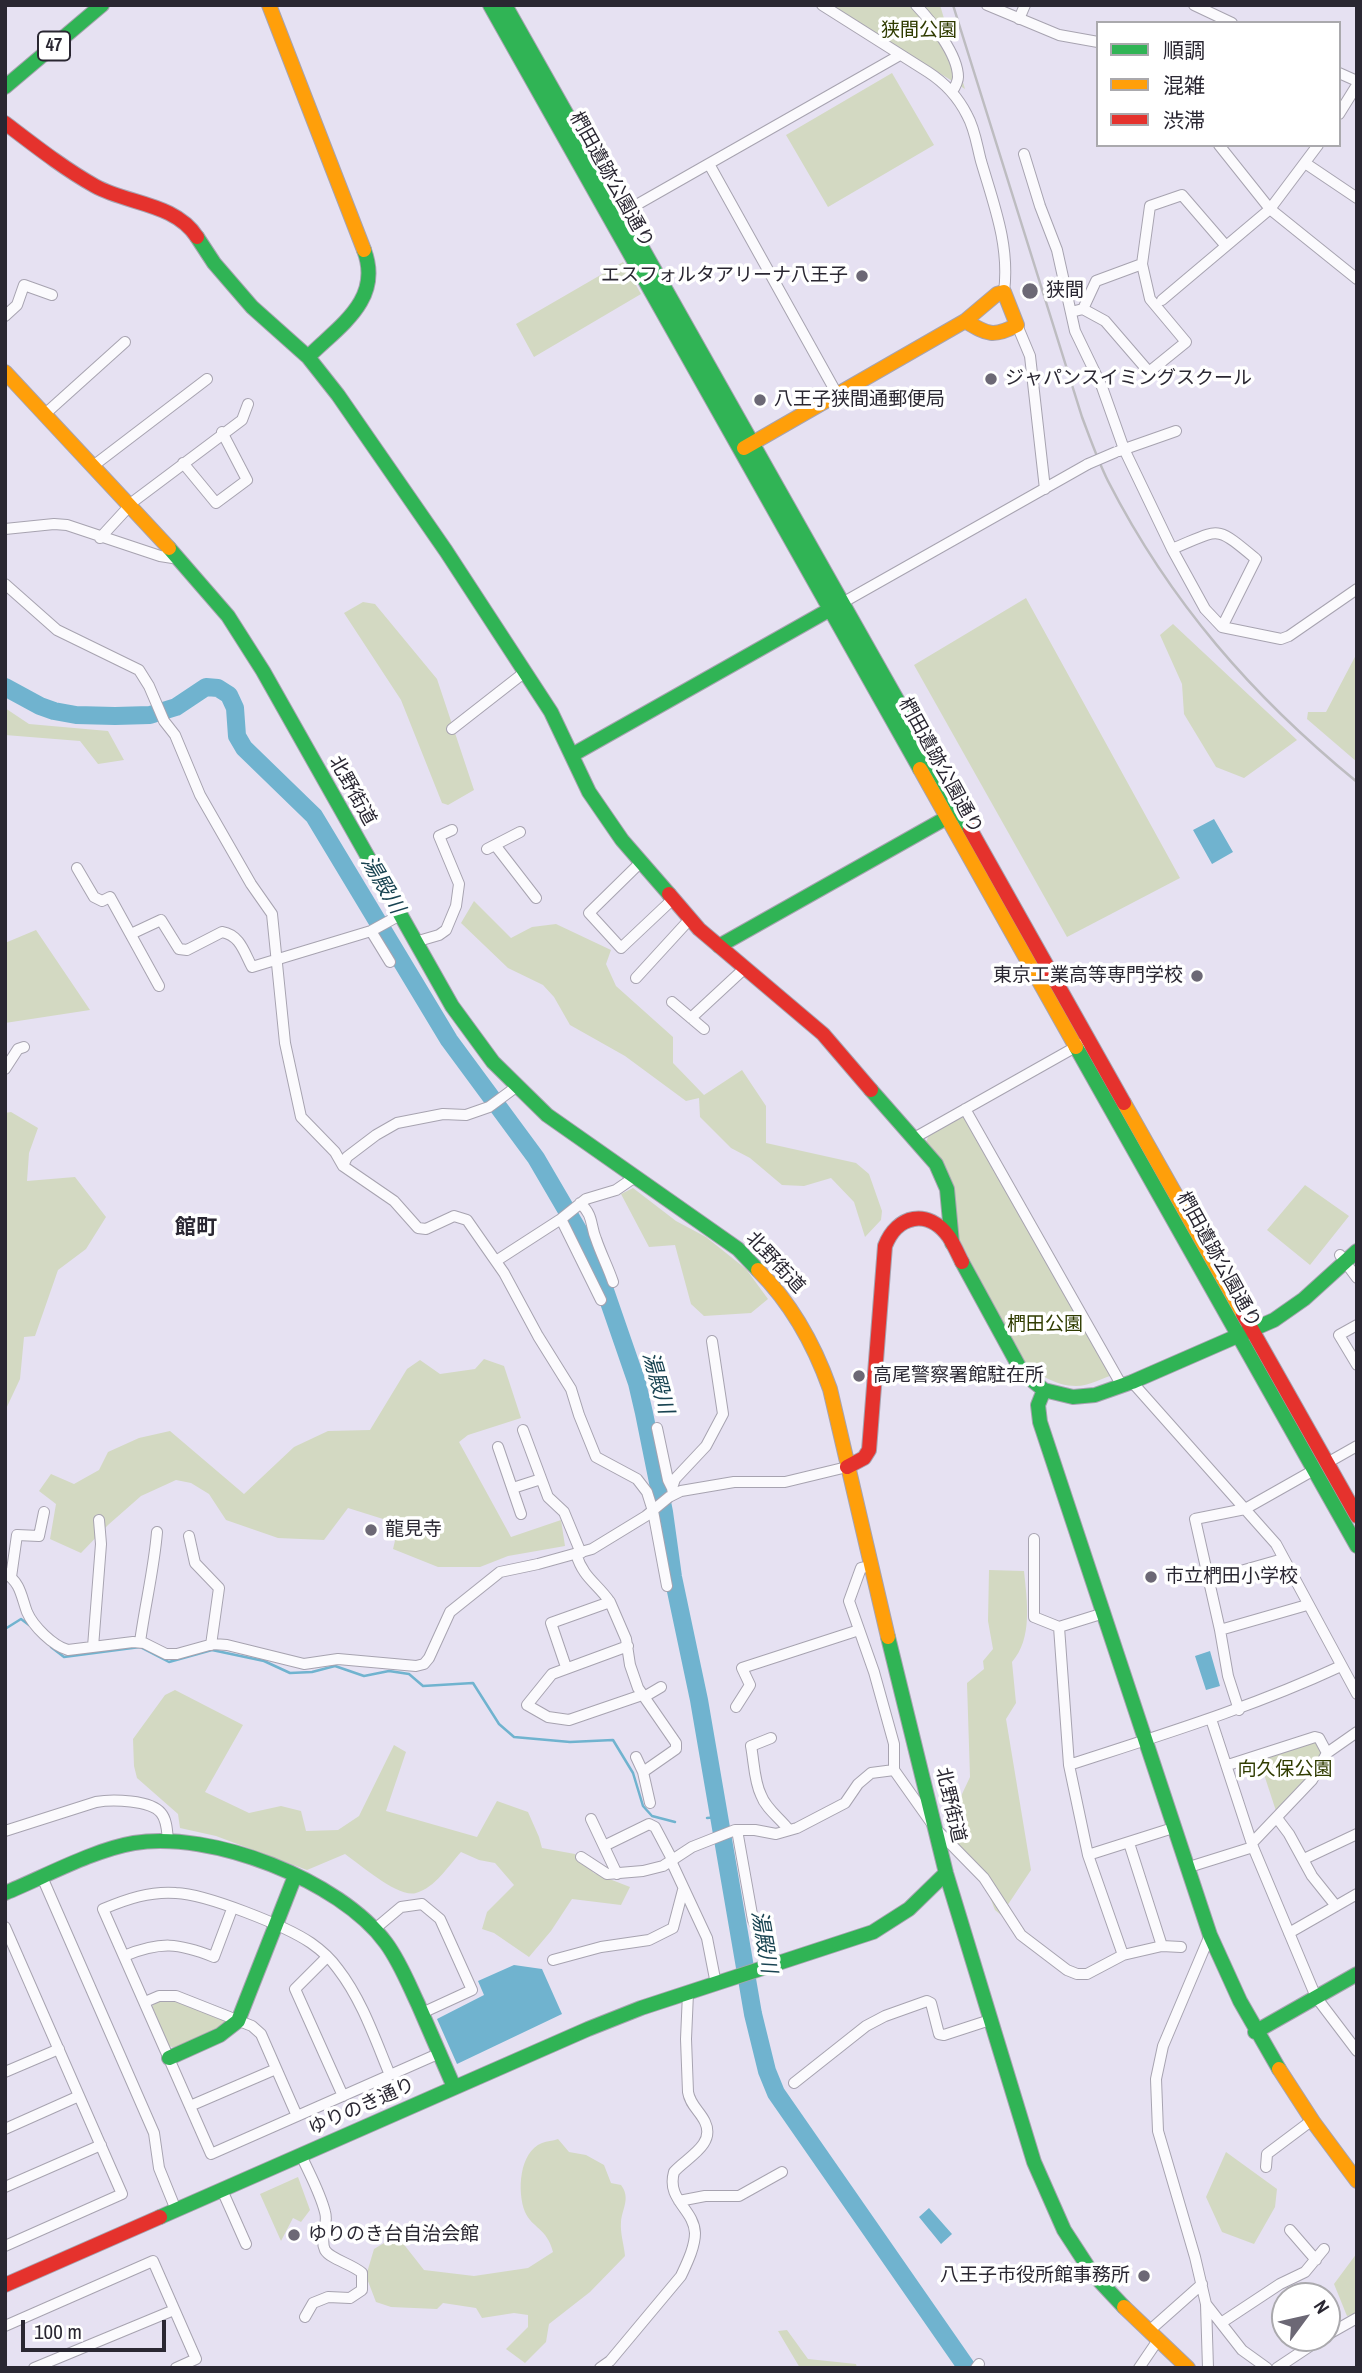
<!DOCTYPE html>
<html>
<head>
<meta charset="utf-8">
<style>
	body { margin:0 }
	#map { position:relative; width:1362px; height:2373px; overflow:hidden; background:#e6e1f2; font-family:"Archivo Narrow","Noto Sans JP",sans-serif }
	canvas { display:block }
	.frame { position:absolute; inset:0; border:7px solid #2a2732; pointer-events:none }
	.legend { position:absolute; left:1096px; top:21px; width:245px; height:126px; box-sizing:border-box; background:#fff; border:2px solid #aaa9ad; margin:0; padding:9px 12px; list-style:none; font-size:21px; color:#2a2732 }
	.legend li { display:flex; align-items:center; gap:14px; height:35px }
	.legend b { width:35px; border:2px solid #aaa9ad }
	.north { position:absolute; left:1271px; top:2282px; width:70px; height:70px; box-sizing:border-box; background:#fff; border:2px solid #aaa9ad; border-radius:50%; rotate:57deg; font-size:19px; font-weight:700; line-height:28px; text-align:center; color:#2a2732 }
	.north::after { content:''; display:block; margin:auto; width:24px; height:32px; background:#6c6875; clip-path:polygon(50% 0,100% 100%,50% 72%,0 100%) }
	.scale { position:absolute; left:21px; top:2320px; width:145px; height:32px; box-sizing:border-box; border:4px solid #2a2732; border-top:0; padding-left:9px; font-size:21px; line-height:24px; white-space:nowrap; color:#2a2732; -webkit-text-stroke:5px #fff; paint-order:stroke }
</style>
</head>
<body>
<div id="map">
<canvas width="1362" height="2373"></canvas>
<div class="frame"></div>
<ul class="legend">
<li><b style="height:9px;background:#30b455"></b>順調</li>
<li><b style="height:9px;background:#ff9f0a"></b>混雑</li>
<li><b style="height:9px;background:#e5322d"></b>渋滞</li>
</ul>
<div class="north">N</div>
<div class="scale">100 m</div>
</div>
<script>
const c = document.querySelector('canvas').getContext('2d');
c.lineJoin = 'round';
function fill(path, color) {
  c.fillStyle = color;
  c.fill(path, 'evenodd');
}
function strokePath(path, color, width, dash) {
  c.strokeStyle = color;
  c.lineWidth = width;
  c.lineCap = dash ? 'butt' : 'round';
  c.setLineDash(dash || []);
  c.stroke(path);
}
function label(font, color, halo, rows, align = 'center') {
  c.font = font + ' "Archivo Narrow","Noto Sans JP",sans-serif';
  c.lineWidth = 7;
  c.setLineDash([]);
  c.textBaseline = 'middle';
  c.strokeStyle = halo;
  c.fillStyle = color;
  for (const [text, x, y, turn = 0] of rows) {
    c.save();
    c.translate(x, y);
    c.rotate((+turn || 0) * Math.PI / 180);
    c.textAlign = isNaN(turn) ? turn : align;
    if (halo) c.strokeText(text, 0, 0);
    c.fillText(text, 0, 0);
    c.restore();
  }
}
fill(new Path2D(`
	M830,5H940L965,89Z
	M892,73L934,145L828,207L786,135Z
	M623,262L641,294L534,357L516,324Z
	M1026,598L1180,878L1067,937L914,665Z
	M363,602L375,604L437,679L474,790L448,805L442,803L401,700L344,613Z
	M1173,624L1297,740L1244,778L1216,767L1184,714L1182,684L1160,635Z
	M1357,653V762L1307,719L1308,712H1326Z
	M5,708L29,724L108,731L124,760L98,764L80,741L5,735Z
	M474,901L511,938L532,927L556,924L611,950L606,964L616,986L673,1037V1063L704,1095L742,1070L766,1106V1143L856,1163L869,1174L882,1211L881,1220L865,1237L854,1202L831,1178L804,1186L782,1185L750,1158L731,1148L700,1117L699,1098L686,1101L625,1056L570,1025L554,997L543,985L508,968L461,923Z
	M36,930L90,1010L5,1023V943Z
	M11,1112L38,1128L29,1153L27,1181L75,1177L106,1217L86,1249L58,1270L35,1336L24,1337L20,1379L5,1411V1113Z
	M967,1113L1115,1374C1103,1378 1089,1386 1076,1386C1055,1386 1035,1373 1021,1358L959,1239L951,1184L926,1142L929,1135Z
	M1305,1185L1349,1216L1310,1265L1267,1230Z
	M633,1188L676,1221L706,1237L746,1269L768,1299L751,1313L704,1316L691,1304L675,1245L649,1247L621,1194Z
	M484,1359L504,1366L521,1418L468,1435L459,1442L511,1537L561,1520L565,1546L508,1556L480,1567H438L393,1549L399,1524L348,1508L324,1540L278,1538L226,1520L209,1494L191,1483L176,1480L141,1496L108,1525L81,1553L50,1539L56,1504L39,1491L51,1474L74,1484L99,1470L108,1452L139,1438L170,1431L244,1494L294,1447L328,1431L370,1430L407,1369L420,1360L440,1374L475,1369Z
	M989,1570L1024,1571C1027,1601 1033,1638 1012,1662L1016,1703L1006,1719L1031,1870L1001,1915L995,1910L982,1877L951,1848L948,1824L970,1777L967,1683L984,1669L983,1661L993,1649L988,1621Z
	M175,1690L243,1725L205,1792L249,1813L281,1806L301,1811L306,1831L338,1830L359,1816L394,1745L406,1752L386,1811L477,1837L497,1801L528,1812L539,1837L542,1848L575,1854L594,1873L630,1887L621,1905L572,1899L551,1931L529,1957L494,1933L482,1929L487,1912L514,1885L495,1863L479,1860L461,1852C449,1865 435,1888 416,1893C398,1898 361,1865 345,1854L307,1870L216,1836L180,1828L178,1814L137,1778L134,1766L133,1739L165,1695Z
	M1316,1742L1322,1751L1311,1774L1276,1811L1259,1759Z
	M159,2000H175L225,2020V2024L175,2048L169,2046L152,2006Z
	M558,2139L569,2152L586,2155L604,2165L611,2183L621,2185C631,2198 622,2209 621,2222C620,2233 624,2245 625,2256L590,2292L549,2324L546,2342L525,2363L506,2349L528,2327V2315L514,2313L482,2318L476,2308L443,2303L437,2309L391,2307L376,2302L366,2276L374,2249L384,2243L402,2242L424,2270L474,2276L528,2268L553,2252C547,2228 532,2228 525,2212C517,2192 519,2152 542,2143C547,2141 553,2141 558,2139Z
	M1226,2152L1277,2189L1275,2207L1254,2244L1222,2232L1206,2197Z
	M298,2177L310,2210L301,2222L293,2218L281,2241L260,2194Z
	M1357,2253V2314L1347,2316L1334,2284Z
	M787,2330L808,2359L856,2364L857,2368H800L778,2331Z`), '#d3d9c2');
fill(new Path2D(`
	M1214,819L1233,852L1212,864L1193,830Z
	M1210,1651L1220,1686L1206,1690L1195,1656Z
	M514,1965L542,1969L562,2014L457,2064L437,2019L484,1995L478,1981Z
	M929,2208L952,2234L941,2244L919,2217Z`), '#70b3cf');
strokePath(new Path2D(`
	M5,1629L21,1619L29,1625
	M51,1647L64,1657L140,1647L169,1662L212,1650L264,1661L290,1673L312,1672L335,1666L364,1676L389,1671L409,1674L423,1686L473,1683L499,1724L514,1737L570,1742L613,1740L633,1773L643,1806L652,1816L675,1822
	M707,1818L718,1817`), '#70b3cf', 2.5);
strokePath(new Path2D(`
	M5,687L40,706L54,711L76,715L115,716L150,715L176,707L206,687L218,688L229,695L235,708L237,736L244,748L314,816L449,1040L536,1158L581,1235L600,1276L637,1383L644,1413L664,1512L673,1577L699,1700L753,2014L767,2071L776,2093L967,2368`), '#70b3cf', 18);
const street = new Path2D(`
	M822,5L928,72C945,83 958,97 967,115C975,129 977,146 981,161C994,205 1010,246 1004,292
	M916,5C931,21 958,54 958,77C958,82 955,87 952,92
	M987,5L1059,35L1098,42
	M1194,5L1232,23
	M1019,19L1025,5
	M1339,73L1357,81
	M1339,114L1357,85
	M1219,145L1270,209L1357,279
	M1024,154L1040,206L1057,250L1075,331L1102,387L1124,449L1172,549L1205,609L1222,627L1281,639L1289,636L1357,589
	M1305,163L1357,198
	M709,164L837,394
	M617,216L900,55
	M1162,300L1270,209L1318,145
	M1083,309L1105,321L1149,372L1186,342L1150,299L1142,264
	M1071,312L1083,309L1096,281L1142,264L1150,206L1182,195L1226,246
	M5,316L17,305L24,285L52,295
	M1017,325L1030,356L1045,489
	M45,414L125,342
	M1119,451L1176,431
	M183,463L216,503L247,480L222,432
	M93,466L207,379
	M5,529L54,524L67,525L160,556L179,559
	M100,538L134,501L242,420L248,404
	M1172,549C1221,529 1214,524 1256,559L1222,627
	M5,584L57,630L139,670L149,686L164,721L175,735L200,795L251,884L272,914L285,1043L301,1117L335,1152L343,1166L394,1201L418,1228L426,1229L454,1216L467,1220L504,1273L538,1336L571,1389L579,1415L596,1457L637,1479L647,1492L653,1511L667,1586
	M842,603L1088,464
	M452,729L525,672
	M495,845L536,898
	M487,849L520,832
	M641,862L589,913L621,948L673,899
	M77,868L94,897L102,901L110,897L159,986
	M371,931L390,962
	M131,934L161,920L179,949L187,950L222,932C240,935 244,952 252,967L371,931L400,915
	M415,942L439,935L446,930L456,906L459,884L439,836L452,830
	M636,978L690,919
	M672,1002L704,1029
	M691,1018L745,968
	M5,1069L18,1049L24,1047
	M965,1109L1122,1386
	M914,1138L1088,1040
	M343,1166L347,1157L376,1135L397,1123L443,1114L466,1115L489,1107L516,1087
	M580,1203C594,1216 590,1225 596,1239C601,1254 608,1267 613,1282
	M561,1219L601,1300
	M1340,1255L1357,1278
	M496,1261L561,1219L586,1199L616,1190L635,1177
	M1357,1325L1339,1335L1357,1365
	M1132,1382L1276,1544L1357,1694
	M657,1428L668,1480L672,1488
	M523,1430L548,1497L564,1512L581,1553
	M498,1447L521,1514
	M1327,1463L1357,1446
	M513,1488L541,1479
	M673,1494L672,1488L675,1479L706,1446L723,1414L712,1341
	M189,1536L195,1563L219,1588L211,1645
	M1034,1539V1617L1059,1627L1069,1765L1088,1855L1123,1955L1162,1946L1181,1947
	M576,1554C584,1579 596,1582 610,1602
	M871,1566L861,1568L849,1601L874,1672L894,1744V1770
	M5,1573C21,1583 21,1596 27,1612C33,1626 53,1646 68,1650L133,1642L144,1643L166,1654H177L213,1644L227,1645L304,1664L338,1659L416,1666L424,1664L429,1658L450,1612L500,1572L538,1564L592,1549L646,1516L669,1497L681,1491L734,1482H785L847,1467
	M11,1577L17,1535L39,1536L44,1512
	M1209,1580L1283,1559
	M1059,1627L1104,1613
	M1220,1630L1307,1605
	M140,1642C145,1605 154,1569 157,1532
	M628,1646L552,1674L527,1705L548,1717L569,1720L642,1695
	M93,1647L101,1544L99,1520
	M566,1667L551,1623L610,1602L626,1639L630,1665L638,1688L676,1743V1749L643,1772
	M644,1697L661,1687
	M736,1707L750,1685L742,1668L859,1630
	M1239,1710L1228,1676L1220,1630L1195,1519L1245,1509L1314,1470
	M1211,1719L1253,1847L1316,1997L1357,2051
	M771,1738L751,1746C754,1761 754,1781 761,1795C766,1809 780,1818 789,1830
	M636,1757L643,1772L650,1803
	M1069,1765C1161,1735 1253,1707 1341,1666
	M1228,1765L1315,1737L1319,1738L1327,1753
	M1277,1818L1289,1834L1312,1876L1336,1906
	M591,1819L617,1874
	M737,1830L753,1920L768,1956L770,1967
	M5,1831L96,1802C112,1799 151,1800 161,1813C167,1820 167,1831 168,1840
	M1129,1843L1162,1946
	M1252,1843L1312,1780L1327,1753L1357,1732
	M604,1846L649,1824L655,1827L673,1861
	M1088,1855L1173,1828
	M581,1857L607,1874L643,1871L663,1866L692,1847L735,1830H755L776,1834L797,1828L845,1803L858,1784L871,1773L894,1770L935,1828L984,1878L1021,1935L1067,1970L1077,1974H1087L1123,1955
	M1304,1859L1357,1834
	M672,1863L707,1938L716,1984
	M1186,1868L1253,1847
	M42,1877L154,2133L159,2168L176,2210
	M5,1927L122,2194L5,2246
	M376,1928L401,1907L422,1904L440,1919L472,1990L422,2013
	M1289,1933L1357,1894
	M1210,1935L1163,2046L1156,2079L1158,2131L1195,2257L1206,2304L1242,2350L1267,2368
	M124,1956C161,1941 178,1943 214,1957L232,1909
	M327,1957L295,1989L343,2096
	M553,1960L601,1947L649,1940L673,1928L683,1890
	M145,2002L159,1996H176L252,2026L261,2034L297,2116
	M5,2072L59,2049
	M390,2075C375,2039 362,2000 338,1969C331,1959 321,1950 311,1943C286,1926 206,1894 176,1893C150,1891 127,1899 103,1909L211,2154L440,2053
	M794,2083L866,2026L885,2016L927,2001L931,2003L939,2034L944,2035L990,2020
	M190,2106L276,2069
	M5,2129L79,2096
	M301,2155C309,2173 320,2192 325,2212C329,2225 319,2238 325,2250C330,2259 352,2264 362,2273V2290L350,2298L328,2297L313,2303L305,2317
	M1266,2167L1267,2154L1311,2121
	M5,2187L101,2145
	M222,2190L246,2244
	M679,2201L705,2196H739L782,2172
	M1290,2230L1316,2260
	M1206,2304L1208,2368
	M1221,2323L1280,2284L1305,2272L1324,2249
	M5,2326L153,2261L196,2359L176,2368
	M1149,2331L1202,2284
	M1327,2335L1357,2318
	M34,2368L174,2310
	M600,2368L610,2361L681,2276C687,2263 695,2247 695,2233C694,2209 666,2200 674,2172C686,2158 716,2145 705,2122C700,2111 690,2105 688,2092L686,2039L688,1993
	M976,2368L979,2364
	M1139,2368L1158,2340
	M1277,2368L1322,2338`);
const fast = new Path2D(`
	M490,5L920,769
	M505,5L970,829
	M5,87L102,5
	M197,237L214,263L252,307L308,357L338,395L446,551L551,712L589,792L622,840L669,894
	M308,357C339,326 383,300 364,250
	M169,548L228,616L263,671L452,1006L493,1062L547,1115L738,1249L758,1270
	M572,755L836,606
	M719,946L955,813
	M1076,1047L1357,1546
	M871,1090L936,1164L947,1189L952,1243
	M962,1262L1022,1372L1044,1390L1073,1397L1095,1395L1132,1382L1274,1320L1304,1299L1357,1251
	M1044,1390L1038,1405L1040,1422L1210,1935L1240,2001L1279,2069
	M888,1637L946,1873L1034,2162L1064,2230L1092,2273L1124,2307
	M5,1893C44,1877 93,1850 134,1843C210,1830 340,1880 386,1943C400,1962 408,1983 418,2004C430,2032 442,2059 454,2087
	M1255,2032L1357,1974
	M169,2058L220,2035L238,2021L295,1876
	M160,2217L588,2029L641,2008L873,1932L909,1909L946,1873`);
const slow = new Path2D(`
	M269,5L364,250
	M5,372L169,548
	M744,448L965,321L997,294L1004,292L1017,325C993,338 987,334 965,321
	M920,769L1076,1047
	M1124,1103L1243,1314
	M758,1270C792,1304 814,1344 830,1389L888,1637
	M1279,2069L1314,2123L1357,2181
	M1124,2307L1188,2368`);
const jam = new Path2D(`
	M5,123C34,145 63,168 95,186C127,204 175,203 197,237
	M970,829L1124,1103
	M669,894L699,929L823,1034L871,1090
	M1243,1314L1357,1516
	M847,1467L864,1458L869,1450L885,1246C897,1215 928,1208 949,1237C954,1245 958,1254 962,1262
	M5,2285L160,2217`);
strokePath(street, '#a7a3b0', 12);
strokePath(fast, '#a7a3b0', 16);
strokePath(slow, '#a7a3b0', 16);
strokePath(jam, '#a7a3b0', 16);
strokePath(street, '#fbfafd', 10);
strokePath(fast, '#30b455', 14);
strokePath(slow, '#ff9f0a', 14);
strokePath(jam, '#e5322d', 14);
strokePath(new Path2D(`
	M953,5L1082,417C1090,438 1098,461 1108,481C1170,602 1252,696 1357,782`), '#bdbcc0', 2.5);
const streetBridge = new Path2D(`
	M1088,464L1116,452`);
strokePath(streetBridge, '#a7a3b0', 12, []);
strokePath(streetBridge, '#fbfafd', 10);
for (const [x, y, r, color] of [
	[862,276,7,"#6c6875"],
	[1030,291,9,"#6c6875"],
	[991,379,7,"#6c6875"],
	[760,400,7,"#6c6875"],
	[1197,976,7,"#6c6875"],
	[859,1376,7,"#6c6875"],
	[371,1530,7,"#6c6875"],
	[1151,1577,7,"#6c6875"],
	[294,2235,7,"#6c6875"],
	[1144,2276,7,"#6c6875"]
]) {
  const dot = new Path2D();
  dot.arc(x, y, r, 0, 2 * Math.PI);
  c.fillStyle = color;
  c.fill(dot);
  strokePath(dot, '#fff', 2.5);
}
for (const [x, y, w] of [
	[54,46,32]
]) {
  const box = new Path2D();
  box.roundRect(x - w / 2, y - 14.5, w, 29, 5);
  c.fillStyle = '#fff';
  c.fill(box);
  strokePath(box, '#2a2732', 2);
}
label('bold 18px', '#2a2732', null, [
	["47",54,46]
]);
label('19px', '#303c01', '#fff', [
	["狭間公園",919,31],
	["椚田公園",1045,1325],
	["向久保公園",1285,1770]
]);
label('19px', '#2a2732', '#fff', [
	["椚田遺跡公園通り",611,180,61],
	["椚田遺跡公園通り",940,766,61],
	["北野街道",352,791,61],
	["椚田遺跡公園通り",1218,1260,61],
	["北野街道",775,1263,47],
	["北野街道",950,1805,77],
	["ゆりのき通り",362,2107,-24]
]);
label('19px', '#2a2732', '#fff', [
	["エスフォルタアリーナ八王子",848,276,"right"],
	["狭間",1046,291],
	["ジャパンスイミングスクール",1005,379],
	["八王子狭間通郵便局",774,400],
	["東京工業高等専門学校",1183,976,"right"],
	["高尾警察署館駐在所",873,1376],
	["龍見寺",385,1530],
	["市立椚田小学校",1165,1577],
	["ゆりのき台自治会館",308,2235],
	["八王子市役所館事務所",1130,2276,"right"]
], 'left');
label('italic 21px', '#184351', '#fff', [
	["湯殿川",382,885,59],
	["湯殿川",657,1383,74],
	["湯殿川",763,1942,80]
]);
label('bold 21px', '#2a2732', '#fff', [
	["館町",196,1228]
]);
</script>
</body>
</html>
